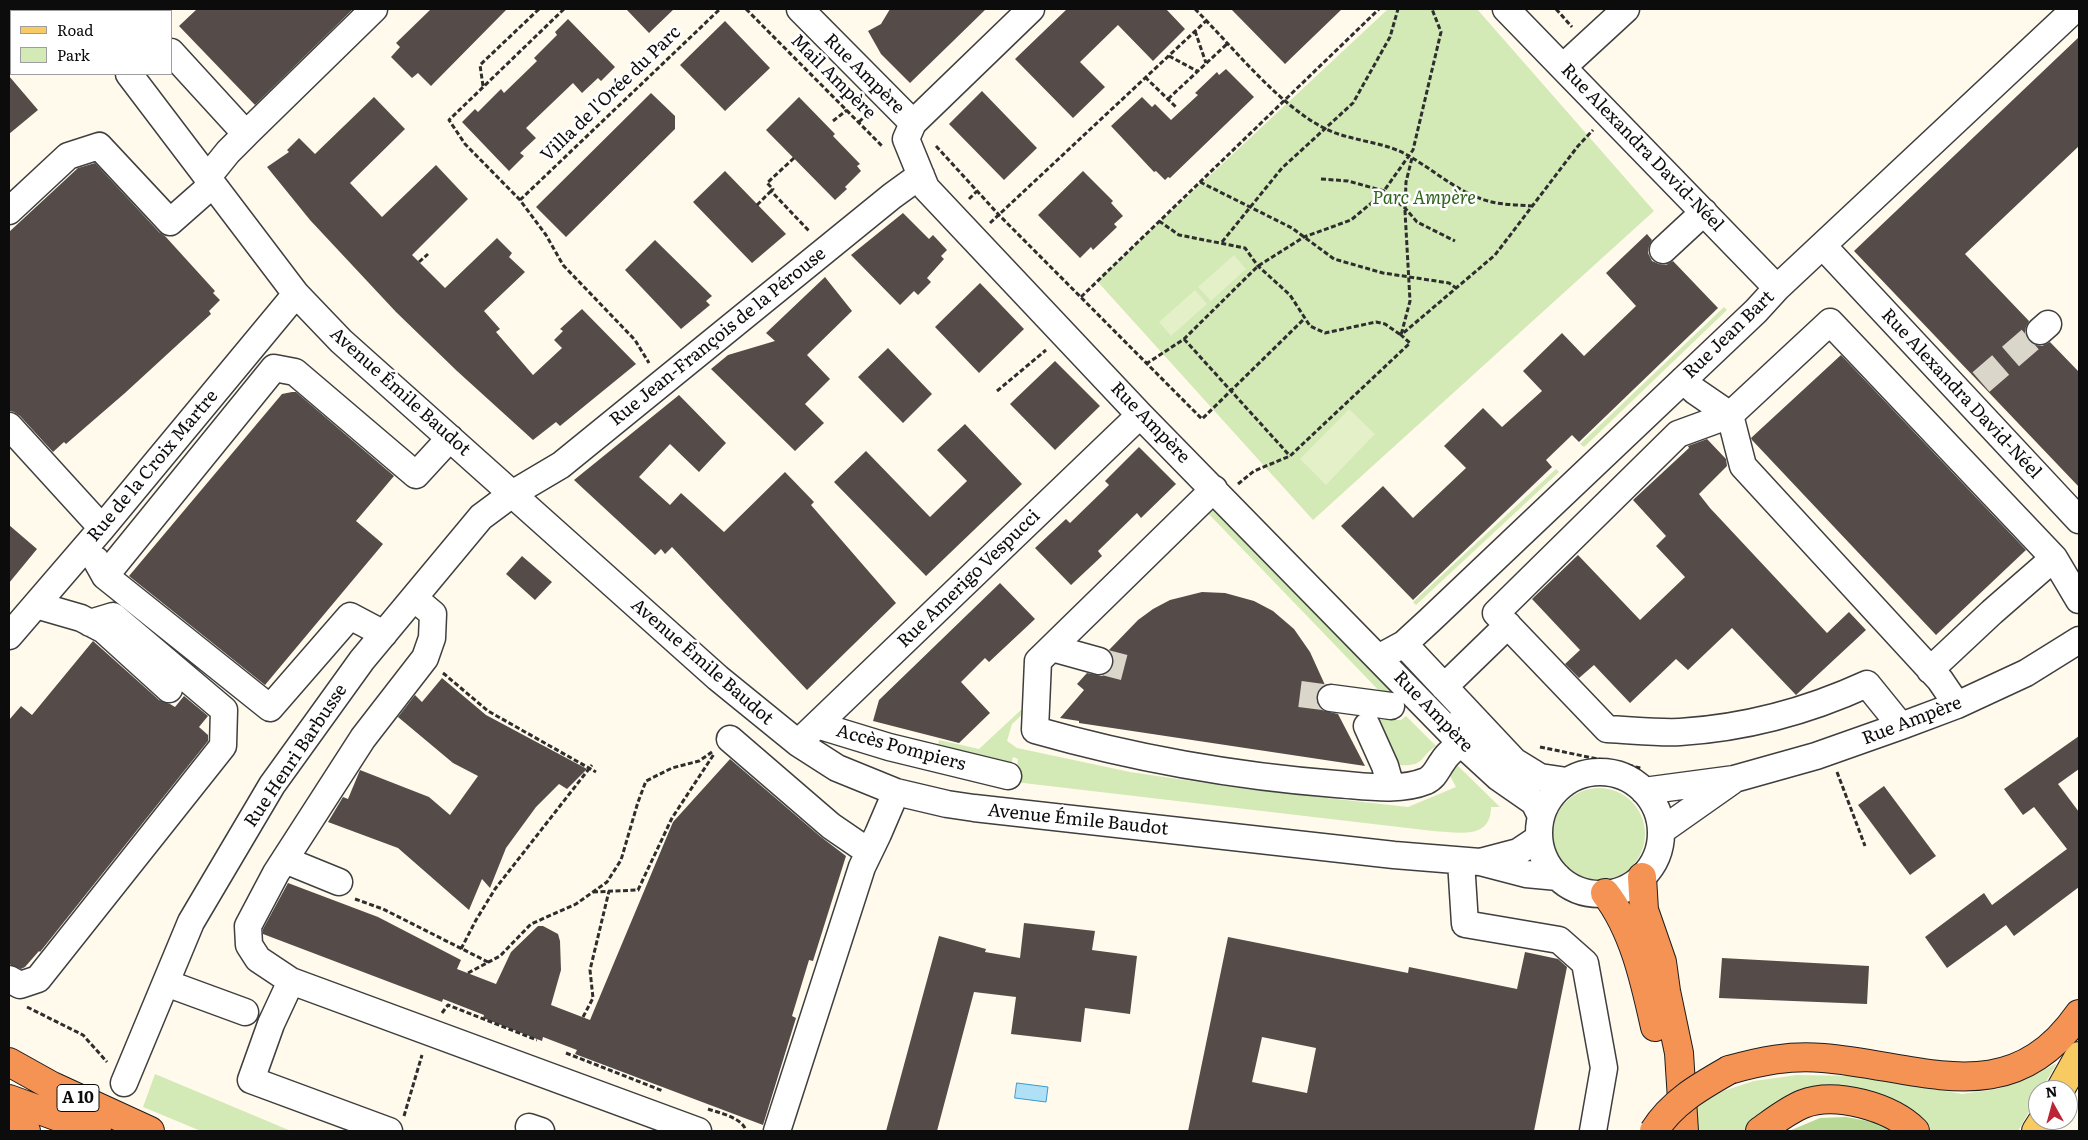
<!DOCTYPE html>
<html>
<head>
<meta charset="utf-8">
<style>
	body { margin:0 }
	#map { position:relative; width:2088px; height:1140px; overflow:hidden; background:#fffaeb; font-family:Literata,serif }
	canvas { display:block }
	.frame { position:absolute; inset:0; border:10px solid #0c0c0c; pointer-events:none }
	.legend { position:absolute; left:10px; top:10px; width:162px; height:65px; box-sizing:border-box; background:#fff; border:1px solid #9e9e9e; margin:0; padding:6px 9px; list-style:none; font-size:15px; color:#0c0c0c }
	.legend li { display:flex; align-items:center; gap:10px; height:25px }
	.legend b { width:25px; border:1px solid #9e9e9e }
	.north { position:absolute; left:2028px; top:1080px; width:50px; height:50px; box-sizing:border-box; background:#fff; border:1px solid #9e9e9e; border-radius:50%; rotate:353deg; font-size:14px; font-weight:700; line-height:20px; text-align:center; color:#0c0c0c }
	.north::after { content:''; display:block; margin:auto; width:18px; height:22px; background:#bc2536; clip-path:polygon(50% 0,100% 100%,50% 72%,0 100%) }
</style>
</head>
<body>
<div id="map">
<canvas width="2088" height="1140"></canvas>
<div class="frame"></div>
<ul class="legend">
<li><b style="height:6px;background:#f8ca62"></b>Road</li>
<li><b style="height:14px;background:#d3e9b6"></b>Park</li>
</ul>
<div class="north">N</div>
</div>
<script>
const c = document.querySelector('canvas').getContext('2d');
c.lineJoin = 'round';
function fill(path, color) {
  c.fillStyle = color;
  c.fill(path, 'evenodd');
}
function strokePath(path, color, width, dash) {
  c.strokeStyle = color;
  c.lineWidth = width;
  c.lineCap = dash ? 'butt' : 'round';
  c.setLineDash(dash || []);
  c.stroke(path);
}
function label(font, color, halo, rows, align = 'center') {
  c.font = font + ' Literata,serif';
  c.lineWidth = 5;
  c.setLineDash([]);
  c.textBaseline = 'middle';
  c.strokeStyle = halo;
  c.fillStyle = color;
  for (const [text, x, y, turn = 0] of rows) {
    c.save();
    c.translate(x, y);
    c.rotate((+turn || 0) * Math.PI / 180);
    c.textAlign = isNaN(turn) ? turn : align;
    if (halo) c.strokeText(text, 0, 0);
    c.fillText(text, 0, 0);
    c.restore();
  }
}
fill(new Path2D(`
	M1388,9H1477L1654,211L1313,520L1097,281Z
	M1724,307L1727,310L1584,447L1580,444Z
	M1556,469L1559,472L1416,605L1413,602Z
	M1206,501L1393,693L1387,699L1201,506Z
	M1022,709L1025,712L1012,724L1007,741L1017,748L1130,772L1246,789L1408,807L1456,787L1448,772L1457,765L1500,807H1491C1491,841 1456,832 1433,831L1015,782L1018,759L1013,757L1010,770L937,752L939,740L979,749Z
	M1406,716L1436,746C1419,757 1425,767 1399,765L1379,720H1401Z
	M1553 834a46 46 0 1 1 92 0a46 46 0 1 1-92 0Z
	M2057,1063L2041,1090H2038V1096L2018,1131H1930L1923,1123L1898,1106L1756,1119L1745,1131H1697L1696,1106L1723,1091L1754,1081L1797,1075L1861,1076L1962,1094L1997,1089L2029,1078Z
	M155,1074L291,1131H201L143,1107Z`), '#d3e9b6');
fill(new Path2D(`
	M1846,1117L1883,1124L1892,1131H1789L1820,1118Z`), '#b8d995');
fill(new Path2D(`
	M1234,255L1246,269L1211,301L1198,287Z
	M1195,290L1207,304L1171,336L1159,322Z
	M1349,409L1375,434L1326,485L1300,459Z`), '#e4f0c7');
const water = new Path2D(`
	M1017,1083L1048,1087L1046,1102L1015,1098Z`);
fill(water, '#b0e0f6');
strokePath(water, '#389bcd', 1);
fill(new Path2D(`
	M197,9H353L255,105L179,26Z
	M431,9H507L431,86L418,73L412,78L391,57L400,47L396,43Z
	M626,9H674L649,33Z
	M890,9H986L910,83L881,54L868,31L881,24Z
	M1067,9H1166L1185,29L1153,61L1118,25L1080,62L1105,87L1073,118L1015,59Z
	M1231,9H1342L1285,64Z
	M568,19L615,67L601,81L598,78L582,93L573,83L526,128L536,138L520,153L524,156L509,171L462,122L475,109L478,112L501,89L504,93L537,61L534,58L557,35L555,32Z
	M725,21L770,68L725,111L680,65Z
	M2079,37V146L1965,254L2029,321L2026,327L2025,333L2029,341L2036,345L2042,346L2050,342L2079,372V487L1854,251Z
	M1226,69L1254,97L1170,178L1168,177L1165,180L1156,171L1154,172L1111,126L1142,97L1152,107L1155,104L1171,120L1198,95L1195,93L1217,72L1219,75Z
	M9,76L38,110L9,134Z
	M982,91L1037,148L1004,180L949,124Z
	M651,93L675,116V129L566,237L536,207Z
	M374,97L405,129L350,183L382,217L436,165L468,199L412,255L445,288L497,238L512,253L509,257L525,272L484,311L500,329L496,332L533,375L562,348L554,340L563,331L560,329L582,309L636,364L560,426L556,422L533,440L457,371L396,312L310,220L267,167L289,152L287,150L299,138L315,154Z
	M799,97L835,134L833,136L860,164L857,166L861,171L845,187L847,189L835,200L766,130Z
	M95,163L159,232L165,236L215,291L213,293L220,300L209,311L211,314L125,393L66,444L64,442L53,452L20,416L14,412L9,411V232L78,168Z
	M725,171L786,234L752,263L693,202Z
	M1083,171L1113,201L1111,203L1123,216L1114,224L1117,227L1093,250L1091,247L1080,258L1038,215Z
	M903,213L929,239L933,235L947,250L941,256L944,259L927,278L931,282L918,295L914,291L900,305L851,255Z
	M1647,234L1652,240L1649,246L1648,253L1652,261L1659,264L1666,265L1673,261L1718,308L1579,442L1572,435L1546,460L1552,467L1413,600L1341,526L1383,486L1413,518L1466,468L1444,446L1483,408L1502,427L1542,391L1523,371L1562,333L1584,356L1636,306L1606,273Z
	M655,240L712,296L706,301L710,305L681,329L625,270Z
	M825,277L852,311L807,355L830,379L805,404L824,423L795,451L711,369L728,355L775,341L766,333Z
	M980,283L1024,329L979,373L935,327Z
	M888,348L932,394L903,423L858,377Z
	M1841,355L2026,550L1936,635L1752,440L1751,438Z
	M1055,361L1100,406L1055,450L1010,404Z
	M292,392H296L394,476L356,521L383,544L265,685L129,576L282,394Z
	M679,395L726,443L699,472L670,444L639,477L670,505L681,493L724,532L785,472L814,502L811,505L896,603L807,690L672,547L665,554L661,549L655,555L574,480Z
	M965,424L1022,484L926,576L834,482L866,451L930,517L967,481L937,450Z
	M1707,439L1726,459L1727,466L1699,494L1710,508L1827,633L1849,612L1866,630L1796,695L1732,628L1688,670L1676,659L1630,703L1594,665L1579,678L1565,664L1580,650L1532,599L1578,555L1640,620L1685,577L1656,546L1666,536L1633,500L1689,448L1688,446Z
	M1139,447L1176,484L1141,518L1137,513L1098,551L1102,556L1071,585L1035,548L1066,519L1070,523L1109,485L1105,481Z
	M9,525L37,549L9,583Z
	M522,556L552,582L535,600L506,574Z
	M1000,583L1035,619L989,662L985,658L961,682L990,713L959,743L873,721L879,700Z
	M1202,592L1225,593L1254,601L1273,611L1294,629L1310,652L1325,685L1319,689L1316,696L1317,704L1322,710L1338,714L1365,766L1079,723V721L1060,718L1084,690L1077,684L1087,673L1102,676L1110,671L1114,665V658L1109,650L1138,620L1153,609L1170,600Z
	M93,641L159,700L170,704L175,707L184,696L208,716L199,727L208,735V741L40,952L39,951L25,967L21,969L9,964V720L21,706L32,715Z
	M442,678L486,715L587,769L567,789L559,784L536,807L506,848L490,888L482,879L469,910L398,848L328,822L343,797L348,799L360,770L429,797L450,815L478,776L453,763L398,717L415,695L422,702Z
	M2079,736V769L2058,784L2079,812V887L2014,936L2006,925L1947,968L1925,937L1984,893L1992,905L2067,849L2034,807L2023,815L2004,789Z
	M730,759L821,837L846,856L813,961L809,960L792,1016L796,1018L763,1125L575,1054L577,1050L543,1037L542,1041L483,1018L484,1015L443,999L442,1002L263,934V929L288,883L378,917L461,960L457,969L496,984L511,952L538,926H543L558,934L560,941L561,970L551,1005L590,1020L673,822Z
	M1884,786L1936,856L1910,875L1858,805Z
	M1024,923L1095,931L1092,950L1137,956L1130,1014L1085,1008L1081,1042L1011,1034L1016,997L974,992L937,1131H886L939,936L986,949L985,952L1020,958Z
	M1228,937L1408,973L1409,967L1517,989L1525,952L1558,959L1567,967L1534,1131H1188ZM1262,1037L1316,1048L1307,1093L1252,1082Z
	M1722,958L1869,966L1867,1004L1719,998Z`), '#554c49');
strokePath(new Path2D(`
	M1981,382L2040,331
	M1099,661L1130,669
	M1300,694L1331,698`), '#dbd6ca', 26, [26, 13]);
const minor = new Path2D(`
	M81,9L83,11
	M800,9L913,123
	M1031,9L913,123L906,139L926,188L1140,415L1461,743L1498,777L1534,802L1541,816
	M1506,9L1777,288
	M34,11L37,9
	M155,11L157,9
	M9,35L11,33
	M171,52L246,134L374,9
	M1563,67L1626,9
	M129,74L296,294L341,341L718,678L798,743L837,768L896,792L947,804L974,808L1394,855L1480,862L1526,874L1558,877
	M207,178L228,152L246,134
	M9,211L68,156L99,146L170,222L212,185
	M1823,246L2079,520
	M1663,250L1704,212
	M2040,331L2048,324
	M1683,380L1695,391L1730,415L1743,466L1940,680L1957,705
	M9,426L102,528
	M1214,489L1038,661L1035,730C1133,758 1234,776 1336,784C1365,786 1399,792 1426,781C1435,777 1437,769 1443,761C1447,754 1455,748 1461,743L1458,725L1467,713
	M96,560L105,576L270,708L350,616L384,634
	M105,576L274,368L295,372L416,475L450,438
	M36,605L81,618L104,630L169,689
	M9,636L102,528L296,294
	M1404,644L1514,761L1540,777L1567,781
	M1052,648L1099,661
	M1380,657L1404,644L1429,621L1756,311L1777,288L2075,9
	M1930,670L1992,612L2054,558
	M1444,687L1508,625
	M1331,698L1391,706
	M817,725L889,747L1008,776
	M1367,726L1385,766L1391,787
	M1901,726L1867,684C1808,711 1744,728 1680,732C1656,733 1631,730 1607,729L1496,613L1678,434L1730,415L1830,322L2054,558L2079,600
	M730,739L831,826L869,852
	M798,743L1140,415
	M1539 833a61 61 0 1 1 122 0a61 61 0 1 1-122 0Z
	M1644,791L1734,779L1816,756L1901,726L1957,705L2026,673L2079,640
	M1661,831L1732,781
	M285,860L339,882
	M1461,861L1465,924L1559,940L1585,963L1604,1068L1593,1131
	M1480,862L1518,852L1539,838
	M9,979L20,985L38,979L223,746L224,710L113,616L90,623
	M291,981L258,959L249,945L248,926L276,873L363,738L425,658L432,638L433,614L414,598
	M166,983L245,1012
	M124,1083L191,922L272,785L362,660L481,517L512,494L561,465L892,196L921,175
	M529,1127L541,1131
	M389,1131L251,1080L271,1024L291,981L698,1131
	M777,1131L862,867L878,834L896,792`);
const major = new Path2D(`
	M2060,1090L2079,1056
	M2036,1131L2043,1120`);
const highway = new Path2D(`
	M1642,877L1644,910L1662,962L1666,991L1679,1053L1684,1131
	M1605,893C1634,930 1645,982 1655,1027
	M9,1062L52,1086L150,1131
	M1729,1070C1761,1061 1790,1055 1823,1058C1922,1066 2009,1114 2079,1014
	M9,1099L97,1131
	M9,1124L26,1131
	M1760,1131C1773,1122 1788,1110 1803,1104C1835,1091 1891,1107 1915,1131`);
strokePath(minor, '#3f3f3f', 29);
strokePath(major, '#1d1d1d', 30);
strokePath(highway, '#1d1d1d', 30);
strokePath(new Path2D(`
	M564,9L449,120L465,144L520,200L546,235L563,265L635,340L649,363
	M746,9L883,147
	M1195,9C1232,46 1280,107 1326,129C1353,142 1384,141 1409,156C1435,171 1459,193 1488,201C1502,205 1519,205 1534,206
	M1556,9L1572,27
	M1195,31L1206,63
	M1169,56L1197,71
	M1145,77L1176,107
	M483,86L480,65L539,9
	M1168,99L1228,43
	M833,121L847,110
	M859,122L869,112
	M936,146L999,215L1202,419L1304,319
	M794,158L767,183L773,189L771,191L810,232
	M1321,179L1348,181L1384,191L1405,208L1417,222L1455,241
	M1200,182L1292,228L1334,259L1383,273L1449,283L1456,288
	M969,199L977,191
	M520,200L720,9
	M757,205L771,191
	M1159,221L1179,235L1245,248L1258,266L1290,295L1310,326L1325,333L1376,322L1385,324L1401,335L1410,301L1405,211L1406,182L1412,158
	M990,223L1207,20
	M1222,242L1282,168L1353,103L1390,37L1398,9
	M419,262L428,254
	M1081,297L1379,9
	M1184,339L1290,456
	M1146,364L1184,339L1258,266L1304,237L1351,220L1381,195L1413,150L1441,32L1432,9
	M997,391L1046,350
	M1238,484L1254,471L1290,456L1410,343L1401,335L1495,255L1578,146L1593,130
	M443,673L488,711L596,772
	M1540,747L1641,768
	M1837,772L1865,846
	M593,892L638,890L672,818L714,754
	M355,899L383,909L488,962
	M461,949L476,920L495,889L592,765
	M468,973L500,956L531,924L576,904L607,882L621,860L638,802L646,781L672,768L699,761L712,752
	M27,1007L83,1035L107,1062
	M442,1013L448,1005L537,1040
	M583,1017L593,998L590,970L609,891
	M566,1053L663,1091
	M708,1109C720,1113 743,1118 746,1131
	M404,1116L422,1055`), '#2e2e2e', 3, [5, 2.5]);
strokePath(minor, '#fff', 26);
strokePath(major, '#f8ca62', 28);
strokePath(highway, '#f49354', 28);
const highwayBridge = new Path2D(`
	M1654,1131C1672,1102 1701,1086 1729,1070`);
strokePath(highwayBridge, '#1d1d1d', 30, []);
strokePath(highwayBridge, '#f49354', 28);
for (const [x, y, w] of [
	[78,1098,42]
]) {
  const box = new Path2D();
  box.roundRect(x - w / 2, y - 13.5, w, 27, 4);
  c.fillStyle = '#fff';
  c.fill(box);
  strokePath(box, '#0c0c0c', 1);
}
label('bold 16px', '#0c0c0c', null, [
	["A 10",78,1098]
]);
label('18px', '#0c0c0c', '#fff', [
	["Rue Ampère",864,74,45],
	["Mail Ampère",833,77,45],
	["Villa de l'Orée du Parc",611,94,-44],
	["Rue Alexandra David-Néel",1642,148,46],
	["Rue Jean Bart",1729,335,-44],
	["Rue Jean-François de la Pérouse",718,337,-39],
	["Avenue Émile Baudot",400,392,42],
	["Rue Alexandra David-Néel",1961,394,47],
	["Rue Ampère",1150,423,46],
	["Rue de la Croix Martre",153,466,-50],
	["Rue Amerigo Vespucci",969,579,-44],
	["Avenue Émile Baudot",702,662,41],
	["Rue Ampère",1433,712,46],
	["Rue Ampère",1912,721,-21],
	["Accès Pompiers",901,748,15],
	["Rue Henri Barbusse",296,756,-56],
	["Avenue Émile Baudot",1078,820,6]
]);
label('italic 18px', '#30631d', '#fff', [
	["Parc Ampère",1424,199]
]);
</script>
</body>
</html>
